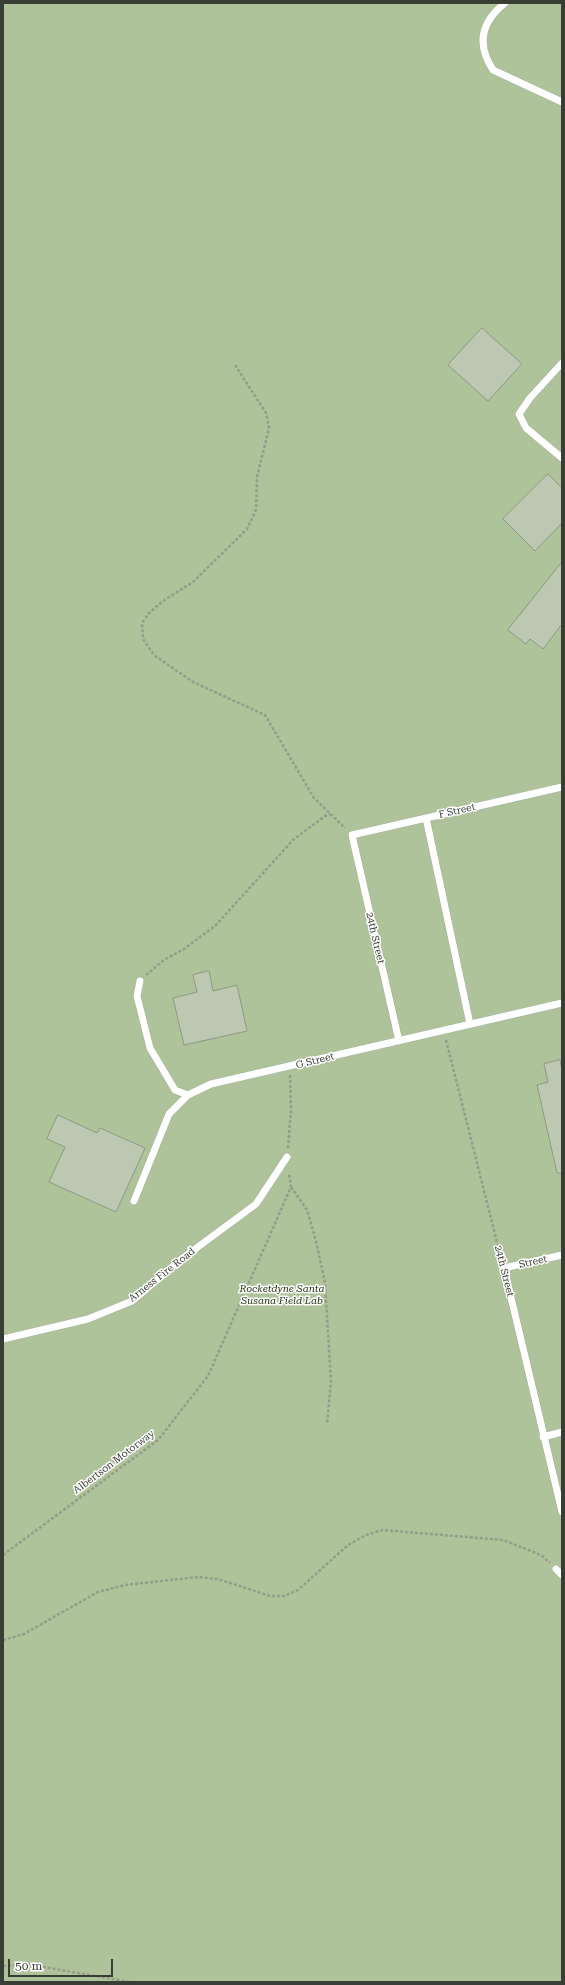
<!DOCTYPE html>
<html>
<head>
<meta charset="utf-8">
<style>
	body { margin:0 }
	#map { position:relative; width:565px; height:1985px; overflow:hidden; background:#ddead2; font-family:"Roboto Serif",serif }
	canvas { display:block }
	.frame { position:absolute; inset:0; border:4px solid #393e34; pointer-events:none }
	.scale { position:absolute; left:8px; top:1959px; width:105px; height:18px; box-sizing:border-box; border:2px solid #393e34; border-top:0; padding-left:5px; font-size:12px; line-height:14px; white-space:nowrap; color:#393e34; -webkit-text-stroke:3px #fff; paint-order:stroke }
</style>
</head>
<body>
<div id="map">
<canvas width="565" height="1985"></canvas>
<div class="frame"></div>
<div class="scale">50 m</div>
</div>
<script>
const c = document.querySelector('canvas').getContext('2d');
c.lineJoin = 'round';
function fill(path, color) {
  c.fillStyle = color;
  c.fill(path, 'evenodd');
}
function strokePath(path, color, width, dash) {
  c.strokeStyle = color;
  c.lineWidth = width;
  c.lineCap = dash ? 'butt' : 'round';
  c.setLineDash(dash || []);
  c.stroke(path);
}
function label(font, color, halo, rows, align = 'center') {
  c.font = font + ' "Roboto Serif",serif';
  c.lineWidth = 3;
  c.setLineDash([]);
  c.textBaseline = 'middle';
  c.strokeStyle = halo;
  c.fillStyle = color;
  for (const [text, x, y, turn = 0] of rows) {
    c.save();
    c.translate(x, y);
    c.rotate((+turn || 0) * Math.PI / 180);
    c.textAlign = isNaN(turn) ? turn : align;
    if (halo) c.strokeText(text, 0, 0);
    c.fillText(text, 0, 0);
    c.restore();
  }
}
fill(new Path2D(`
	M3,3H562V1982H3Z`), '#aec39a');
const building = new Path2D(`
	M482,328L522,364L488,401L448,365Z
	M548,474L562,488V523L535,551L503,519Z
	M562,562V624L543,649L530,639L526,644L508,630Z
	M209,971L213,991L237,985L247,1031L184,1045L173,998L197,992L193,975Z
	M560,1060L562,1070V1173H557L537,1085L548,1082L544,1064Z
	M58,1115L97,1133L100,1128L145,1148L116,1212L49,1182L65,1147L47,1139Z`);
fill(building, '#bcc8b1');
strokePath(building, '#8e9a84', 1);
const service = new Path2D(`
	M505,3C481,22 476,44 493,70L562,102
	M562,363L530,398L519,414L526,428L562,458
	M426,818L470,1024
	M140,981L137,996L150,1048L175,1090L188,1095
	M399,1041L352,835L562,787
	M134,1201L169,1114L188,1095L211,1084L562,1003
	M562,1255L504,1268L562,1512
	M3,1339L88,1319L132,1301L183,1258L256,1204L287,1157
	M543,1437L562,1432
	M556,1569L562,1575`);
strokePath(service, '#a4af99', 8);
strokePath(new Path2D(`
	M235,365L266,413L269,428L257,477L256,510L247,529L193,582L163,601L149,613L142,623L143,639L154,655L193,682L265,715L314,798L345,828
	M146,975L164,960L184,949L215,926L293,840L325,816L330,814
	M446,1040L501,1258
	M288,1148L291,1110L290,1075
	M291,1187L307,1210L316,1241L325,1283L331,1381L327,1424
	M3,1555L158,1440L208,1376L291,1187L289,1173
	M3,1640L24,1634L98,1592L125,1585L198,1577L218,1579L270,1596H284L298,1590L348,1545L366,1535L382,1530L503,1540L541,1555L550,1563
	M3,1966L27,1964L129,1982`), '#949d8b', 2.5, [3, 2]);
strokePath(service, '#fff', 7);
label('10px', '#393e34', '#fff', [
	["F Street",457,811,-13],
	["24th Street",375,938,77],
	["G Street",315,1061,-14],
	["Street",533,1262,-13],
	["24th Street",504,1271,76],
	["Arness Fire Road",162,1275,-38],
	["Albertson Motorway",114,1462,-37]
]);
label('italic 10px', '#23340e', '#fff', [
	["Rocketdyne Santa",282,1289],
	["Susana Field Lab",282,1301]
]);
</script>
</body>
</html>
